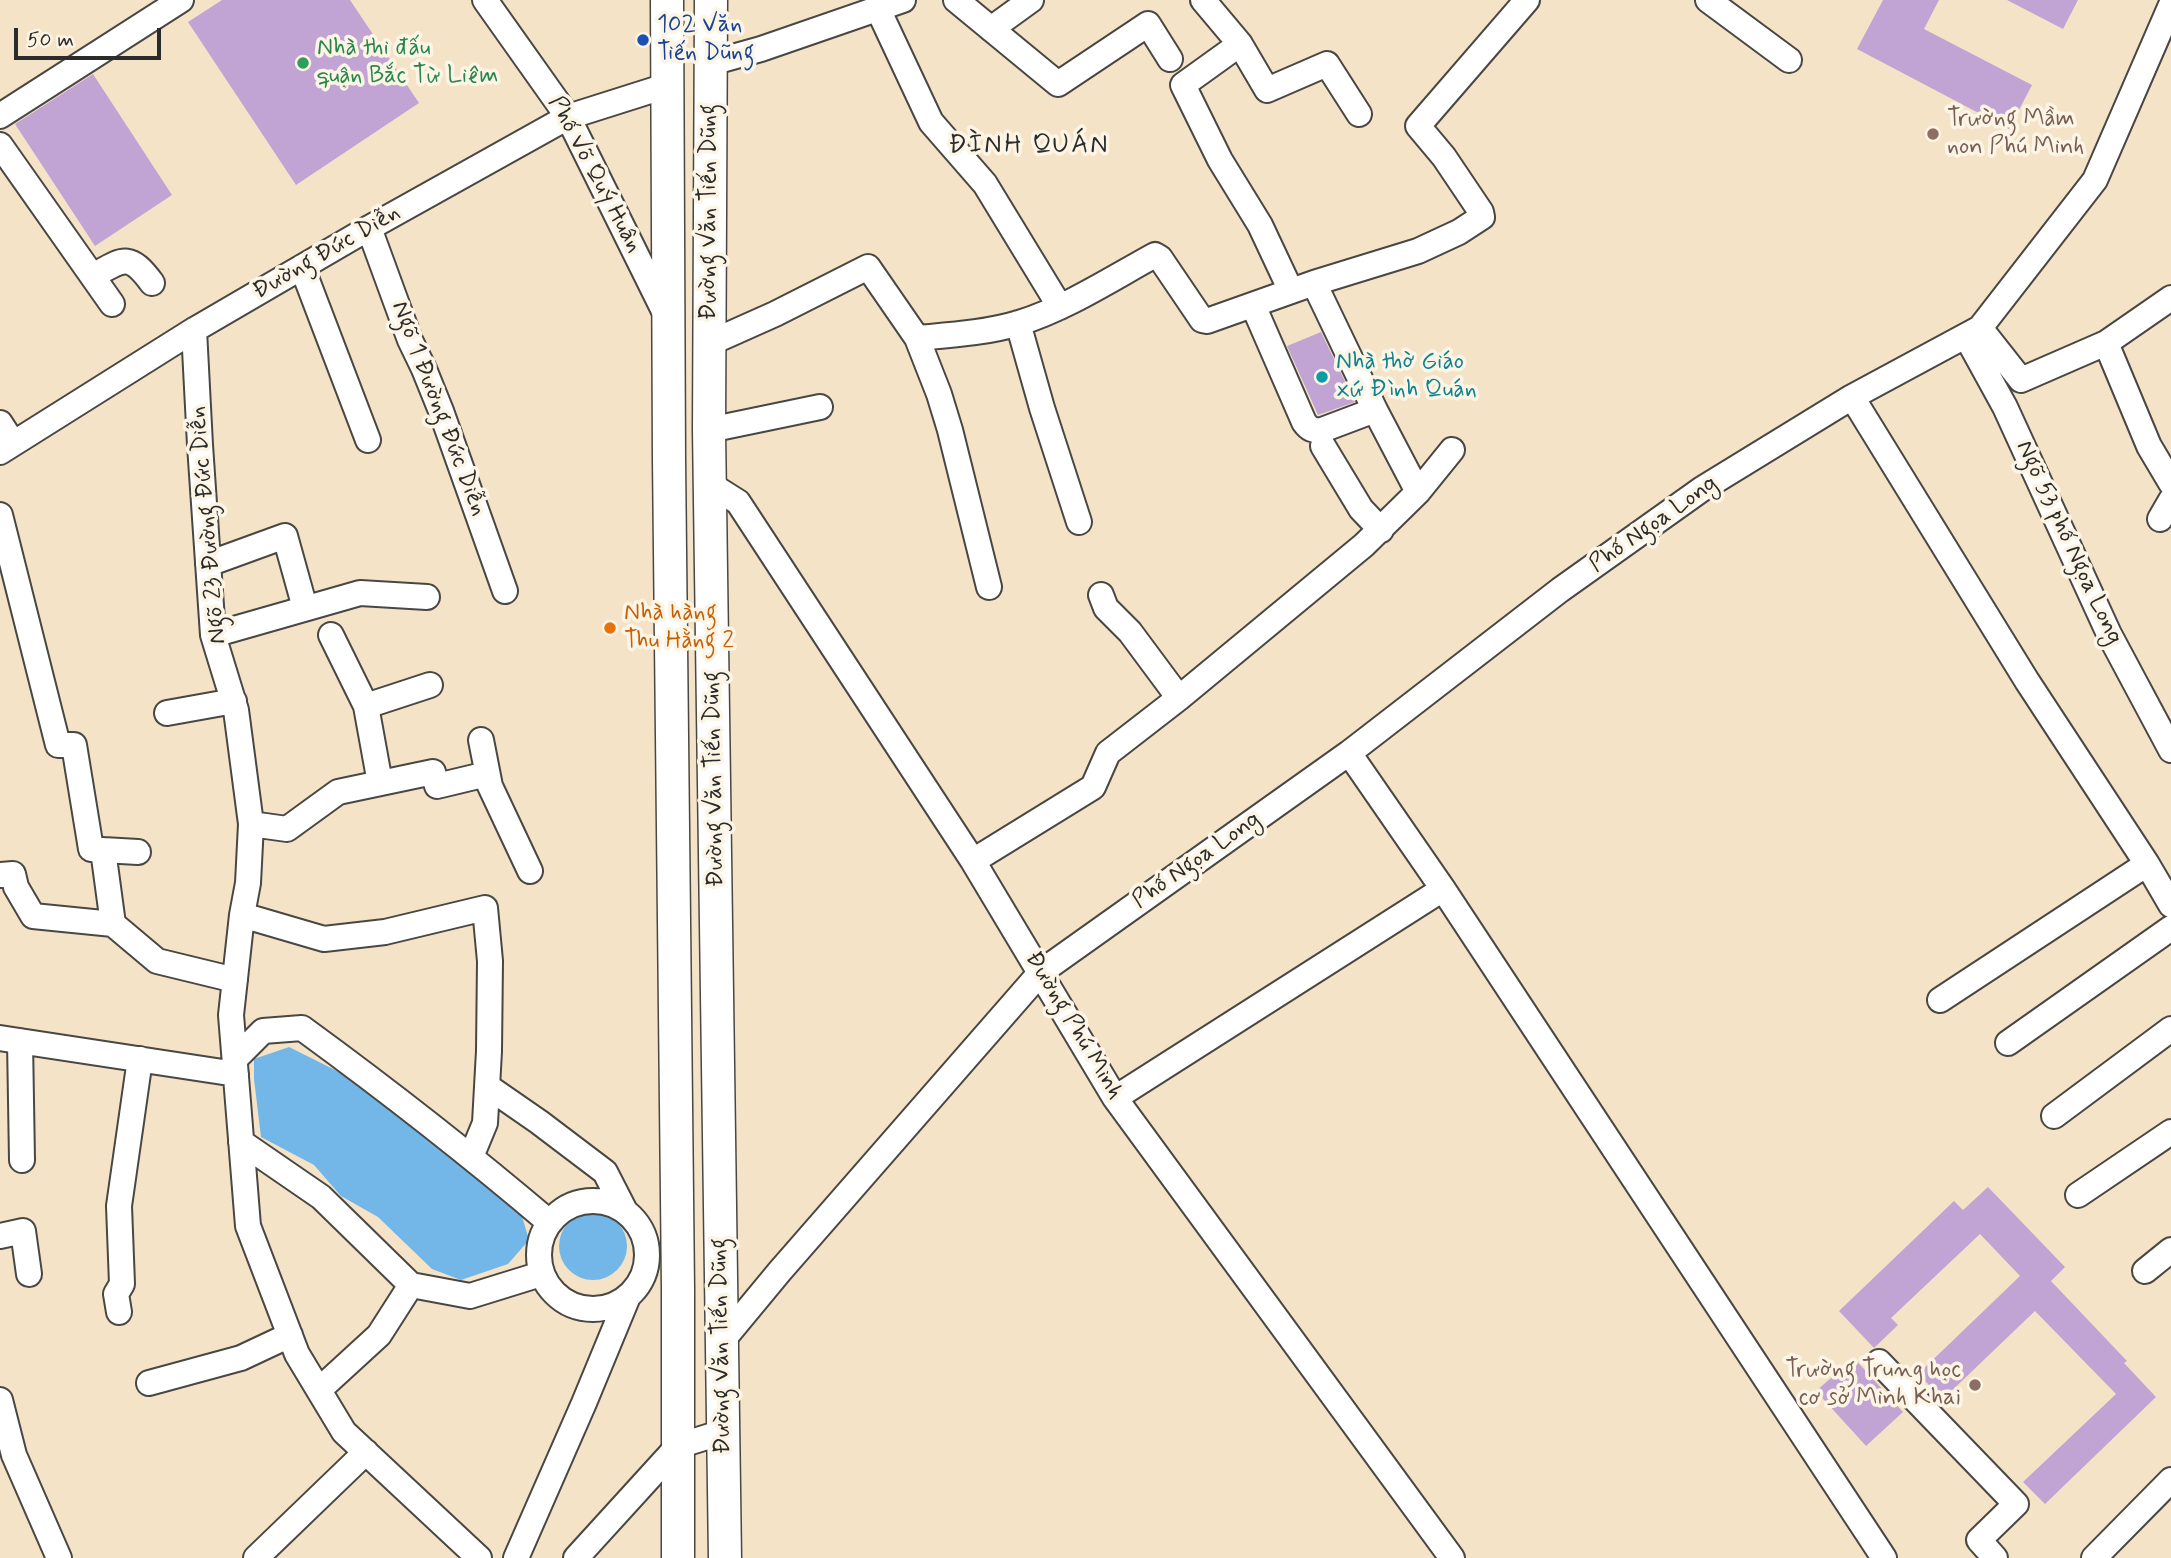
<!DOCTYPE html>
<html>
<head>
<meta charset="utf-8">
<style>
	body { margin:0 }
	#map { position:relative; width:2171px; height:1558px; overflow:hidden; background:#f5e3c8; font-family:Mynerve,sans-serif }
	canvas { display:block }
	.scale { position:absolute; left:14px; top:28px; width:147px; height:32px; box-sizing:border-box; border:4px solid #2b2b2b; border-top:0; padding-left:9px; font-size:21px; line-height:24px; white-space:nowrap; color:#2b2b2b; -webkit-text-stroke:5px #fcf5e5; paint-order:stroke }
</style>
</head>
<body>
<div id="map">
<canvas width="2171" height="1558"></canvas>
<div class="scale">50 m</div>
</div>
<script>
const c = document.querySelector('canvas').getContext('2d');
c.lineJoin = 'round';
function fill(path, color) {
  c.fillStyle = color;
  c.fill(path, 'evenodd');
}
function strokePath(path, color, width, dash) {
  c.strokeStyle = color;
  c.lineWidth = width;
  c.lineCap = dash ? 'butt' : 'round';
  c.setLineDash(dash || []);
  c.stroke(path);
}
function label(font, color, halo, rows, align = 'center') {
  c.font = font + ' Mynerve,sans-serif';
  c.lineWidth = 7;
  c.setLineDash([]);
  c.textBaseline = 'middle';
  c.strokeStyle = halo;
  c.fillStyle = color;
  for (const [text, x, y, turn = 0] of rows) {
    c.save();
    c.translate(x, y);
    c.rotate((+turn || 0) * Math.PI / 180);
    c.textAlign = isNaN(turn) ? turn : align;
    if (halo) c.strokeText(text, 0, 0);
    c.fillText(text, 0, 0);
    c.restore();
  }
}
fill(new Path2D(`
	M289,1047L367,1086L521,1213L529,1240L508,1264L461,1280L432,1269L378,1217L341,1196L314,1165L261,1137L254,1079V1059Z
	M559 1246a34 34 0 1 1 68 0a34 34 0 1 1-68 0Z`), '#72b7e8');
fill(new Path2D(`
	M222,0H350L419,103L296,185L188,22Z
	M1883,0H1939L1924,29L2032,85L2009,129L1857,49Z
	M2007,0H2078L2063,29Z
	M93,74L172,195L95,246L15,124Z
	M1321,332L1355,402L1318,415L1287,346Z
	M1988,1187L2065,1267L2051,1281L2127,1361L2124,1363L2156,1397L2045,1504L2023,1482L2116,1394L2035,1311L1943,1399L1918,1374L2020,1276L1980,1234L1891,1318L1898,1325L1874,1348L1839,1311L1954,1201L1963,1210Z
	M1854,1358L1903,1412L1866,1446L1816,1391Z`), '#c2a4d4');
const minor = new Path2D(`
	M485,0L568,117L667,317
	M956,0L1058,84L1148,24L1170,59
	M1203,0L1240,44
	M1708,0L1789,60
	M878,9L931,122L985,184L1060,307
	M991,29L1031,0
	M711,63L761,49L903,0
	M0,116L181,0
	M0,145L112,304
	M369,228L410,340L424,369L441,411L505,591
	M302,267L368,440
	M93,276C123,259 129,252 152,283
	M1314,283L1375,410L1418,492
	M1291,291L1260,225L1220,160L1183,85L1240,44L1267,90L1327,64L1359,114
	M1253,305L1304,422C1309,429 1313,431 1322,430L1375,410
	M1018,323L1042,408L1079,522
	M1980,328L2021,380L2106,343L2171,298
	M194,330L200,445L213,635L236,710L251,824L248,883L242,915L231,1015L248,1226L297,1354L344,1432L479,1558
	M1966,336L2005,407L2109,634L2171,750
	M917,338C950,335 986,333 1019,323C1067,308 1111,279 1155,255L1160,258L1202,320L1207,321L1314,283L1418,251L1459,232L1482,217L1481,212L1444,157L1418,126L1527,0
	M710,343L775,314L868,267L917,338L939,394L950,430L989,587
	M2106,343L2149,446L2171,483
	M1852,397L2027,681L2147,864L2171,905
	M0,423L13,443
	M709,430L820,407
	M1323,446L1361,509L1381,530
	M0,452L194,330L369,228L568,117L669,85
	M711,485L738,502L973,861L1115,1098L1452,1558
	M0,515L58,745H74L91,849L103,850L113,924
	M2160,519L2171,500
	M208,564L285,536L305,608
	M1101,595L1106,608L1130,632L1179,698
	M213,635L360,593L427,597
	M331,635L366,706L380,783
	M366,706L430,685
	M167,713L234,701
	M481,740L490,786L530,871
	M1349,753L1443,889L1884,1558
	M251,824L287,829L338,792L433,772L437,786L487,774
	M103,850L138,852
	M973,861L1093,787L1108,753L1179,698L1364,545L1418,492L1452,450
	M0,875L13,874L16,887L33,916L113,924L157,961L235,980
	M242,915L324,939L385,932L485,908L490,961L489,1051L485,1123L471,1157
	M1940,1000L2147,864
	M0,1038L236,1074
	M20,1041L22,1160
	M2008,1043L2171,928
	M235,1059L263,1031L302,1028C387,1090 469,1154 549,1222
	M487,1086L539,1122L605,1172L625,1211
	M1115,1098L1443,889
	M2054,1116L2171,1029
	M241,1142L321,1197L411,1285L470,1296L541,1274
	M2078,1195L2171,1132
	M539 1255a54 54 0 1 1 108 0a54 54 0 1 1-108 0Z
	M0,1236L23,1231L29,1274
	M2145,1271L2171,1250
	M119,1312L116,1294L122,1284L119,1206L140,1059
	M722,1341L780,1271L1041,972L1349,753L1560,590L1702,489L1852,397L1980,328L2095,180L2171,5
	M1879,1362L2016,1504L1979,1540L1995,1558
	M149,1383L241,1358L290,1335
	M319,1390L379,1335L411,1285
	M0,1400L14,1455L59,1558
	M256,1558L366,1452
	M516,1558L584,1403L627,1299
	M576,1558L678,1446L723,1432
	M2094,1558L2171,1480`);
const major = new Path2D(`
	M667,0L669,459L678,1289V1558
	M711,0L709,430L725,1558`);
strokePath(minor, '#494743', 28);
strokePath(major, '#494743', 35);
strokePath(minor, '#fff', 24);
strokePath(major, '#fff', 32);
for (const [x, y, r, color] of [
	[643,40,7,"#1a4fb4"],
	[303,63,7,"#2e9e5b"],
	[1933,134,7,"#8d6e63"],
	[1322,377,7,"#0f9aa8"],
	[610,628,7,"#e8710a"],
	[1975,1385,7,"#8d6e63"]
]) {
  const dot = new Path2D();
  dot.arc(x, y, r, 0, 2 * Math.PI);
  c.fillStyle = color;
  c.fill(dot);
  strokePath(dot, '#fcf5e5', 2.5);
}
label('24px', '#164399', '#fcf5e5', [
	["102 Văn",657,26],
	["Tiến Dũng",657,54]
], 'left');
label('24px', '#27864d', '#fcf5e5', [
	["Nhà thi đấu",317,49],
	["quận Bắc Từ Liêm",317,77]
], 'left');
label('24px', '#785e54', '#fcf5e5', [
	["Trường Mầm",1947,120],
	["non Phú Minh",1947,148],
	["Trường Trung học",1961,1371,"right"],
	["cơ sở Minh Khai",1961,1399,"right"]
], 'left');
label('24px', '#2b2b2b', '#fcf5e5', [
	["Phố Võ Quý Huân",594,175,62],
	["Đường Văn Tiến Dũng",710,212,-90],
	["Đường Đức Diễn",327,253,-30],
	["Ngõ 1 Đường Đức Diễn",438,409,69],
	["Ngõ 23 Đường Đức Diễn",209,525,-95],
	["Phố Ngọa Long",1654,525,-35],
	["Ngõ 53 phố Ngọa Long",2068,543,65],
	["Đường Văn Tiến Dũng",715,779,-91],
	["Phố Ngọa Long",1197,861,-35],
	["Đường Phú Minh",1073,1026,59],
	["Đường Văn Tiến Dũng",722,1346,-91]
]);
label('24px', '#0d838f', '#fcf5e5', [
	["Nhà thờ Giáo",1336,363],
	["xứ Đình Quán",1336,391]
], 'left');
label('24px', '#c56008', '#fcf5e5', [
	["Nhà hàng",624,614],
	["Thu Hằng 2",624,642]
], 'left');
c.letterSpacing = '2px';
label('26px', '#2b2b2b', '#fcf5e5', [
	["ĐÌNH QUÁN",1029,147]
]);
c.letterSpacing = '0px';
</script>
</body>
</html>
